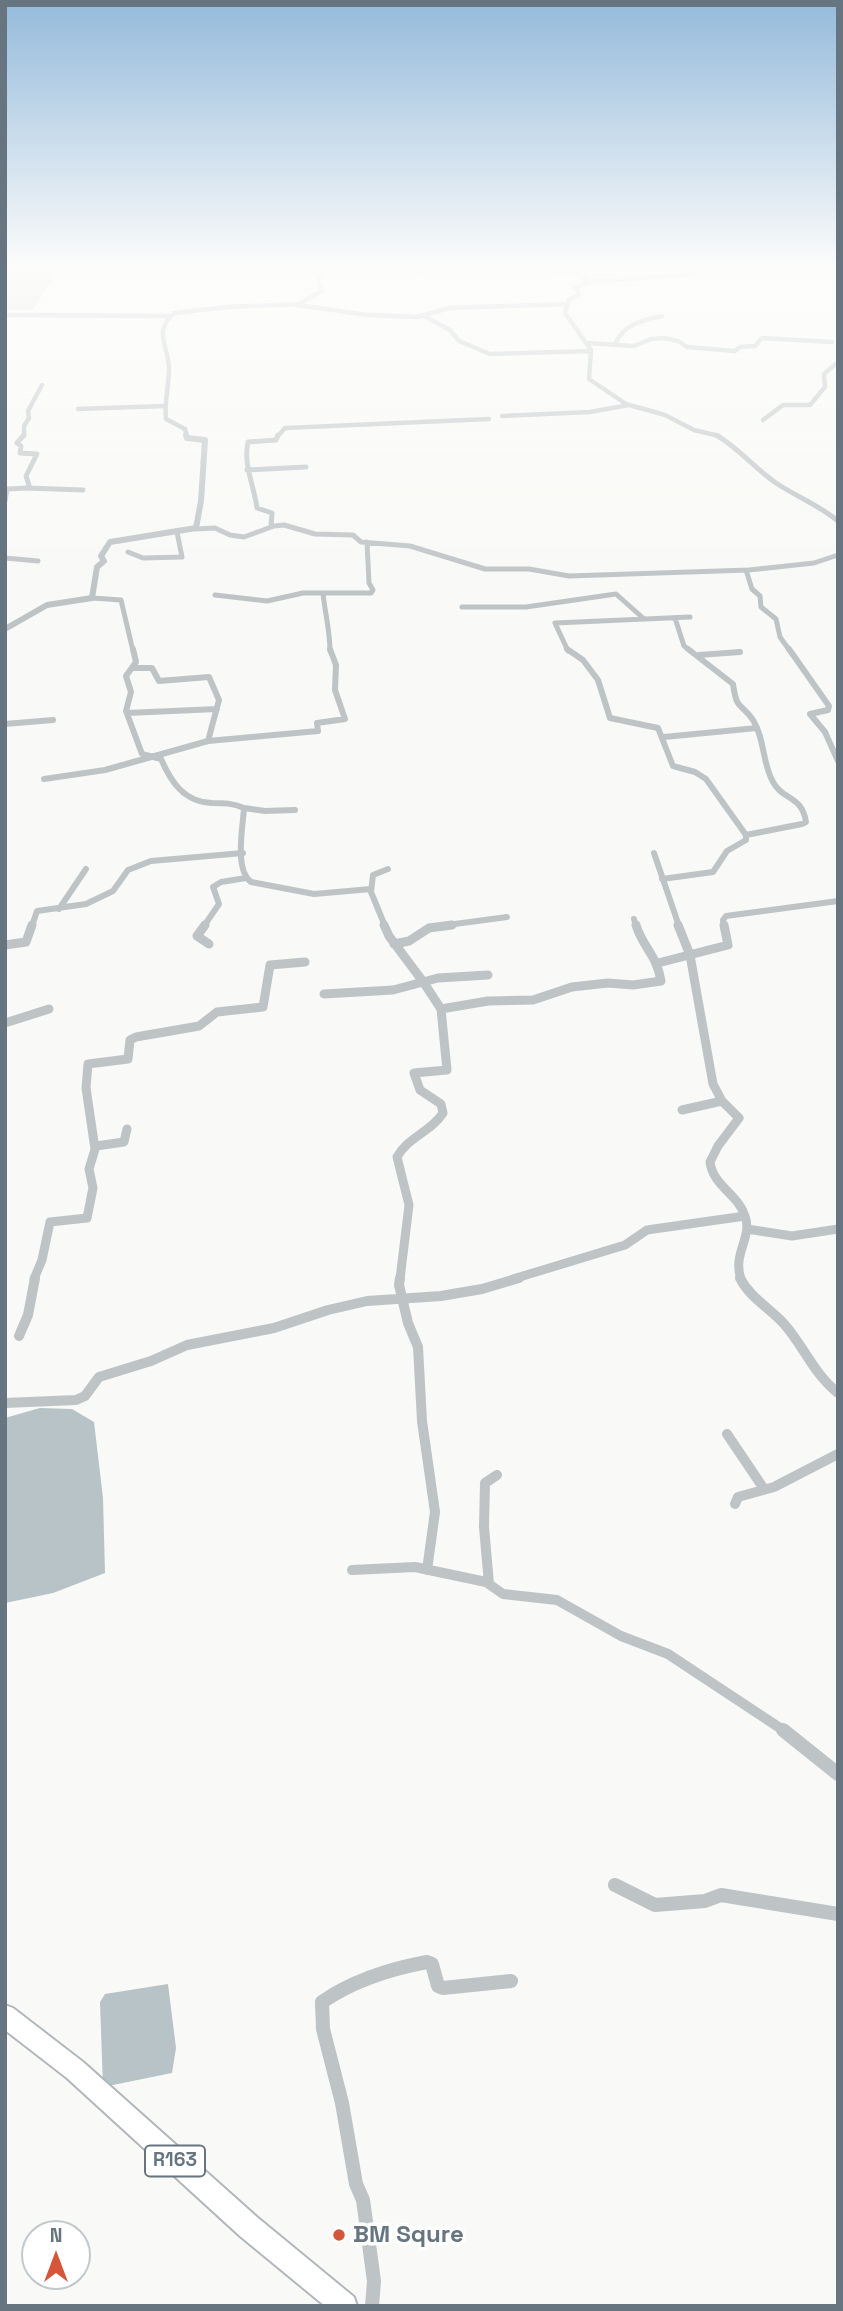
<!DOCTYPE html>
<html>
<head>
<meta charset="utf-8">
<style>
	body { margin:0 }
	#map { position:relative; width:843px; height:2311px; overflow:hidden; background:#f9f9f7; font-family:"Space Grotesk",sans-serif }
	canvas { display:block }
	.frame { position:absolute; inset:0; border:7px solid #66757f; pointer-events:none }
	.north { position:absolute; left:21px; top:2220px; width:70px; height:70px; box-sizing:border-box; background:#fff; border:2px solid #c2c8cc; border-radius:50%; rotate:0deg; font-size:19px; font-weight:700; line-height:28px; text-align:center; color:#66757f }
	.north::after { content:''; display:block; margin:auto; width:24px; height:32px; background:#d4573b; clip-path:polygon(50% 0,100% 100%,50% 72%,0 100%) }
</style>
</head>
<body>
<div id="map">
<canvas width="843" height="2311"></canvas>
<div class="frame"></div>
<div class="north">N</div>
</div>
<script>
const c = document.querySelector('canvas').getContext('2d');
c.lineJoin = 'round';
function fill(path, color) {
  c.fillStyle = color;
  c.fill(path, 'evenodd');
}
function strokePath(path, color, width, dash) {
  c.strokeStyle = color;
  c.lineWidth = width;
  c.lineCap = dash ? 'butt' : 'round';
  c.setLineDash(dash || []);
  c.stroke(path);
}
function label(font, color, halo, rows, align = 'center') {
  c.font = font + ' "Space Grotesk",sans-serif';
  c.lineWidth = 7;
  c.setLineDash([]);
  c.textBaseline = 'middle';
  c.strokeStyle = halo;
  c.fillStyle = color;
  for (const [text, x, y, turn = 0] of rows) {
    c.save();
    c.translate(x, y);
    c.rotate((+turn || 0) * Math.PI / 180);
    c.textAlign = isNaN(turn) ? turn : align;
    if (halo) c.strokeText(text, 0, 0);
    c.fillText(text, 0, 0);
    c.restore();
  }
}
fill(new Path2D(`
	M5,268H59L33,310H8L5,313Z`), '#d9ddd6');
fill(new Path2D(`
	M40,1408L72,1409L94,1422L103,1498L105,1573L53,1593L5,1603V1418Z
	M168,1984L176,2048L172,2073L103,2087L100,2002L105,1994Z`), '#b7c3c7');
const primary = new Path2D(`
	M5,2005L13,2008L83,2062L258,2218L354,2297L357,2306H325L240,2236L67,2078L5,2030Z`);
strokePath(primary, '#b2b7bb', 4);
strokePath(new Path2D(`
	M64,268H67
	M403,268L417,271L541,270L583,275L586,282
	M693,268L695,274L588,282L575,288L579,294L569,300L565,313L591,350L589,379L626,404L665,415L694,430L719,436
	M322,271L378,268
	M297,305L368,315L417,317L449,308L567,304
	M5,315L170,316
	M424,316L450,330L459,341L490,354L591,351
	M588,343L634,346L651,339L664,338L678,341L687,347L735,351L740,347L755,346L762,338L832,342
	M615,344C624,324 641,321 662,316
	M78,409L164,406
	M502,416L590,412L629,405
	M763,420L783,405H810L825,387L824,374L838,362
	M24,436V426L29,418L28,411L42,385
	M278,436L285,428L489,419`), '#bec3c6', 4.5);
strokePath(new Path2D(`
	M716,435C739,448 755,469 776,483C797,497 819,505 838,521
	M247,470L306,467
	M27,488L83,490
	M5,501L7,489L27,488L29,485L26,476L37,454L20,453L21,446L17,443L24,435
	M271,527L272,513L257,508C254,485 243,465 248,442L276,440L278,435
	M195,529L215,528L230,535L244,537L274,526L284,525L315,534L353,535L361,542L410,546L485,569H529L569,576L749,570L814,563L838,555
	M128,552L143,558L182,557L177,532
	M5,558L38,561
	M746,570L752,589L760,596L761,607L776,619L780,637L790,651
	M323,593C325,614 330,630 330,651
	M215,595L267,601L303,593H371L373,590L369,583L367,542
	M92,598L121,600L133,651
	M462,607H526L616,594L643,618
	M675,618L684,646L691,651
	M568,651L555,623L690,617`), '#bec3c6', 5);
strokePath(new Path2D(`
	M133,649L136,662L126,676L131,692L126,711L142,754L161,759C171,782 184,802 212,803C223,803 233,803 244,808C243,827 234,869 251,882L314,894L371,889
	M567,649L583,660L598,680L610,718L658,728L673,766L695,772L706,779L746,835
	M688,649L733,684C737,712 740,701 753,720C765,739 762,763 773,782C782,800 802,795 806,822L802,824L746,835
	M789,649L829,706L828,710L810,714L825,732L838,761
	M699,655L740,652
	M132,668H152L159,681L209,677L219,700L208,741
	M127,713L217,709
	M5,724L53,720
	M664,737L757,728
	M44,779L105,770L208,741L318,731L317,723L345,719L335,690L336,665L330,649
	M244,808L265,811L295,810
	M654,853L679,926
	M662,879L713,872L727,851L746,840V835
	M59,909L86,869
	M634,919L636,926
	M32,926L37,911L86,904L113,891L128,870L151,861L243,853
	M204,926L219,904L213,887L221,882L246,878
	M385,926L371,892L373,875L388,869
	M440,926L507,917
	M724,926L723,920L726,916L838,901`), '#bec3c6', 6);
strokePath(new Path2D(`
	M205,925L197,936L209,944
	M384,925L389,936L424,983
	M678,925L690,955L713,1084L722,1101L739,1118L718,1146L710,1162C713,1186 738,1194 745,1216C753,1237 732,1254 741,1279
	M394,944L409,941L429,928L452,925
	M5,945L26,942L32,925
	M658,963L728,945L724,925
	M324,994L393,990L438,978L488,975
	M441,1009L488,1001L533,1000L572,987L608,983L633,985L661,981C657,955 643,948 636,925
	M5,1023L49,1009
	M682,1110L722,1101
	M95,1149L86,1088L88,1064L128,1059L130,1040L136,1037L199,1026L217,1012L263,1007L270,965L305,962
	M747,1229L792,1236L838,1229
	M34,1279L42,1260L50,1222L87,1218L93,1188L89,1169L96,1146L124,1142L127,1129
	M400,1279L409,1205L397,1157C408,1137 431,1132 443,1113L441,1104L420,1090L414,1073L447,1070L441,1009L424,983
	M513,1279L625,1245L647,1230L745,1216`), '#bec3c6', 9);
strokePath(new Path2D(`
	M400,1278L399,1285L408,1323L418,1347L422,1421L435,1512L427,1570
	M740,1278C750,1298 770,1308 785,1325C804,1347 814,1374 838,1393
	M19,1336L28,1315L35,1278
	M5,1403L76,1400L85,1396L99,1377L151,1361L187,1345L274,1328L328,1310L367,1301L441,1296L482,1289L519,1278
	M727,1434L764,1489
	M735,1504L738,1497L774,1487L838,1454
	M352,1570L415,1567L486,1582L503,1594L557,1600L621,1636L668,1654L786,1732
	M489,1584L484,1527L485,1483L497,1475`), '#bec3c6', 10);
strokePath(new Path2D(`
	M783,1730L838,1774
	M615,1885L655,1905L705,1901L721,1895L838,1914
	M372,2306L374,2281L363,2200L356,2184L342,2103L323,2029L322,2002C354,1980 389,1969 427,1962L432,1964L438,1986L443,1988L511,1981`), '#bec3c6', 14);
strokePath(new Path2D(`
	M187,436L185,429L166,419C164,402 169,386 169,369C169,348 152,329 175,313L227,307L299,304L322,291L318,279L324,272L285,268`), '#bec3c6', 4.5);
strokePath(new Path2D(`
	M5,629L47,605L92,598L97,567L104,561L101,556L110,542L196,528L201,501L205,440L187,438L186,435`), '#bec3c6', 6);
fill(primary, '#fff');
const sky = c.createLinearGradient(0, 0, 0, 592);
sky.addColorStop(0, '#94badb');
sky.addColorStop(0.45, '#fcfcfb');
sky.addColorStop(1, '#fcfcfb00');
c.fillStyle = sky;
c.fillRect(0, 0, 843, 592);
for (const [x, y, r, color] of [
	[339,2235,7,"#d4573b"]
]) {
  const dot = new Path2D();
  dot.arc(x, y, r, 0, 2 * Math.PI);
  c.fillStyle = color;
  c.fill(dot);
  strokePath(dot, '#fff', 2.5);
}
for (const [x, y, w] of [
	[175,2161,60]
]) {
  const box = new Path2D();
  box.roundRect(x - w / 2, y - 15.5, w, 31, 5);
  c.fillStyle = '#fff';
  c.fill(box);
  strokePath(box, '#66757f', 2);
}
label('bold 19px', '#66757f', null, [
	["R163",175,2161]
]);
label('bold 24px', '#66757f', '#fff', [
	["BM Squre",353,2235]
], 'left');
</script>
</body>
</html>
